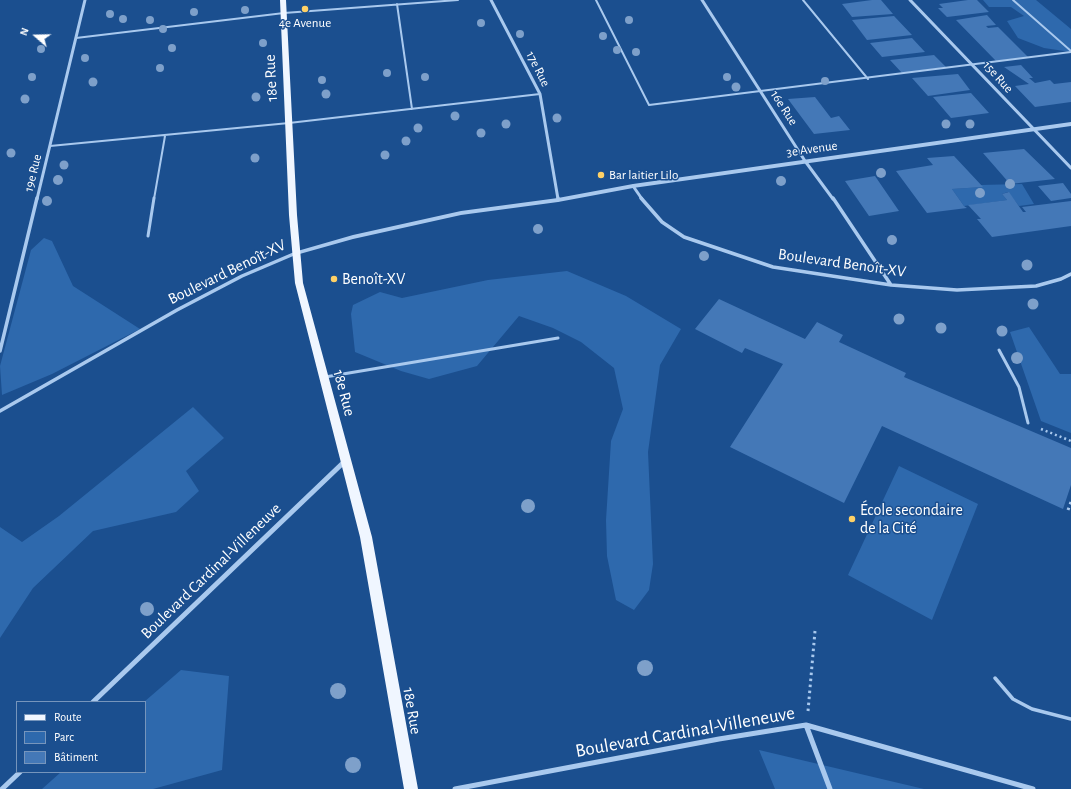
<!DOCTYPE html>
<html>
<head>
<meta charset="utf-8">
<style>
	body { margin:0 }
	#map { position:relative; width:1071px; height:789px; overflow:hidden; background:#1b4f8f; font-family:"Alegreya Sans",sans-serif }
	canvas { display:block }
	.legend { position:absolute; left:16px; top:701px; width:130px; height:72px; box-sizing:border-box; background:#1b4f8f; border:1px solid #7695bc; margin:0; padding:5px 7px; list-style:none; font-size:12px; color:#fff }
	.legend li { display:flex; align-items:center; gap:8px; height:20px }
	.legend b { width:20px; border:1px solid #7695bc }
	.north { position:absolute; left:16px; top:16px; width:40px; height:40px; -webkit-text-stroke:3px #1b4f8f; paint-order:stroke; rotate:290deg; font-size:11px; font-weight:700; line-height:16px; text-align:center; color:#fff }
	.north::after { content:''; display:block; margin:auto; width:14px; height:18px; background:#fff; clip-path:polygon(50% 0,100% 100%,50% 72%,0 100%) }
</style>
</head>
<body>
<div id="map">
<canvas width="1071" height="789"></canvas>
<ul class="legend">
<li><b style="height:5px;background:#f0f6ff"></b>Route</li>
<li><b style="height:11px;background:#2e69ad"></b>Parc</li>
<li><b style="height:11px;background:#4478b7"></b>Bâtiment</li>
</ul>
<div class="north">N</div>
</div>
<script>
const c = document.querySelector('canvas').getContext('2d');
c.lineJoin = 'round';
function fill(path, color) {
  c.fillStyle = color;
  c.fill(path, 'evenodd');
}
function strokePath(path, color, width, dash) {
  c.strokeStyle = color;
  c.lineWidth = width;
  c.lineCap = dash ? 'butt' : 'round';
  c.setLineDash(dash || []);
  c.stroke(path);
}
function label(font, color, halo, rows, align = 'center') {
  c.font = font + ' "Alegreya Sans",sans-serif';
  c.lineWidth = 3;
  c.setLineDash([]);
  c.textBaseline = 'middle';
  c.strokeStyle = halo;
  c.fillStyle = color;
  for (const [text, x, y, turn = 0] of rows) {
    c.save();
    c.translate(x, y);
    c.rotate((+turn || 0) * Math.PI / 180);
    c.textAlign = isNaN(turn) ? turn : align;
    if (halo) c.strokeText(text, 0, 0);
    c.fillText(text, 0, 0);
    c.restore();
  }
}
fill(new Path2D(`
	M983,0H1036L1071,29V52L1044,48L1018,38L1007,21L1024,16L1011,7H989Z
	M1022,184L1034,204L1019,206L1008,192L1002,194L1007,200L964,206L952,189L982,187L980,185Z
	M44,238L52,241L73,286L140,329L52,374L2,395L0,366L31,250Z
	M567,271L626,296L681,329L660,365L648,452L653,564L649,590L634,610L616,600L607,556L606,520L611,441L623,409L614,368L581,342L553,328L519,316L477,366L429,379L401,371L355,352L351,314L353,305L380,292L402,298L488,280Z
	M1029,327L1060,374H1071V433L1041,421L1010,332Z
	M193,407L224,438L186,471L199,491L176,512L93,531L33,588L0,638V527L22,542L59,516Z
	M899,466L978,504L932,620L848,575Z
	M181,670L229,676L222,770L153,789H42L61,772H145V702H144Z
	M759,750L924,789H775Z`), '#2e69ad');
fill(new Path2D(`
	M872,0H881L893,14L852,17L842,4Z
	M968,0H977L989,12L947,17L938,8H943L939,4Z
	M987,15L996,25L986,26L988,28L998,27L1028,57L996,61L956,20Z
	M894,16L912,35L867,40L852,20Z
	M912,38L925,52L882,57L870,43Z
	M934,55L946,67L902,73L890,60Z
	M1021,65L1033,78H1029L1035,83L1050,80L1054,84L1071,82V102L1035,107L1015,86L1029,84L1004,67Z
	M958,74L970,90L928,96L912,78Z
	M971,93L989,113L951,118L933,97Z
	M815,97L831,118L839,116L850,130L814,134L788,99Z
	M1024,149L1055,179L1010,184L983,153Z
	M954,156L983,187L952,189L964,206L967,208L927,213L896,171L933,165L927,158Z
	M875,176L899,211L869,216L845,181Z
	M1063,183L1071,194V198L1051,201L1038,186Z
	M1009,192L1023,212H1026L1022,207L1071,201V226L992,237L977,219H981L968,205L1007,200L1002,194Z
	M719,299L805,339L817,322L843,335L839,342L906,373L904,377L1071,448V485L1063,509L882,426L844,503L730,447L783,364L745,348L742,353L695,329Z`), '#4478b7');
strokePath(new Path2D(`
	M1041,429L1071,441`), '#a9c9ee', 2.5, [2, 3]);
strokePath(new Path2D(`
	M1068,510L1071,502
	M808,711L815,631`), '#a9c9ee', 3, [2.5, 3.5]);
strokePath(new Path2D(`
	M596,0L649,105L1071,52
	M803,0L868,79
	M1013,0L1071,51
	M397,4L412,109
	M76,38L284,13L458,0
	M50,146L289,123L540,94
	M154,199L165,136`), '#a9c9ee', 2);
strokePath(new Path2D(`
	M148,236L154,198
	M999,350L1019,387L1028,423
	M325,377L558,338`), '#a9c9ee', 3);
strokePath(new Path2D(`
	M995,678L1013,699L1032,709L1071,719`), '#a9c9ee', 3.5);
strokePath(new Path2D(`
	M491,0L540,94L558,199
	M702,0L805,161L833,199
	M910,0L1071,168
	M633,186L642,199
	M37,199L85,0`), '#a9c9ee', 3);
strokePath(new Path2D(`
	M558,198V200
	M641,198L662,222L684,237L773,267L891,285L957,290L1036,286L1061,279L1071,274
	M833,198L891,285
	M0,351L37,198
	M0,411L177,310L242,276L296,253`), '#a9c9ee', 3.5);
strokePath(new Path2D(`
	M93,702L345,461
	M806,725L830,789
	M2,789L20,772
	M455,789L719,739L806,725L1033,789`), '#a9c9ee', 5);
fill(new Path2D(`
	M1071,122V126L633,188L558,202L461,215L353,239L296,255L293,253L294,252L353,235L461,211L558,198L633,184Z`), '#a9c9ee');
fill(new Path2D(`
	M280,0H286L297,215L303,283L372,537L418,789H404L360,537L295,283L289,215Z`), '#f0f6ff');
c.fillStyle = '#7ea0ca';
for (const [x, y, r] of [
	[245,10,4],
	[194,12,4],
	[110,14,4],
	[123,19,4],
	[150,20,4],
	[629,20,4],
	[481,23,4],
	[163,29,4],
	[520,34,4],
	[603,36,4],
	[263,43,4],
	[172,48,4],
	[41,49,4],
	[617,50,4],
	[636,52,4],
	[85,58,4],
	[160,68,4],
	[387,73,4],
	[32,77,4],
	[425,77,4],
	[727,77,4],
	[322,80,4],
	[825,81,4],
	[93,82,4.5],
	[736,87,4.5],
	[326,94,4.5],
	[256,97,4.5],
	[25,99,4.5],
	[455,116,4.5],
	[557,118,4.5],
	[506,124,4.5],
	[946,124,4.5],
	[970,124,4.5],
	[418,128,4.5],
	[481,133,4.5],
	[406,141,4.5],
	[11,153,4.5],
	[385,155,4.5],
	[255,158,4.5],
	[64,165,4.5],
	[881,173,5],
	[58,180,5],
	[781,181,5],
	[1010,184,5],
	[980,193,5],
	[47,201,5],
	[538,229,5],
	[892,240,5],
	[704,256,5],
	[1027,265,5.5],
	[1033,304,5.5],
	[899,319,5.5],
	[941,328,5.5],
	[1002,331,5.5],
	[1017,358,6],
	[528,506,7],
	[147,609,7],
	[645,668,8],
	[338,691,8],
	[353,765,8]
]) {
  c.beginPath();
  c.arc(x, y, r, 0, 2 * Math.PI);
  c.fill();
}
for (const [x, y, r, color] of [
	[305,9,4,"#ffd166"],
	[601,175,4,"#ffd166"],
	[334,279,4,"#ffd166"],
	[852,519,4,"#ffd166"]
]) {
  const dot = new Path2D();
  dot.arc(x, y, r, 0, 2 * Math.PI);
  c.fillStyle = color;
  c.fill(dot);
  strokePath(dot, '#1b4f8f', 1.5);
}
label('13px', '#fff', '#1b4f8f', [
	["4e Avenue",305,23],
	["Bar laitier Lilo",609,175,"left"]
]);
label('13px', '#fff', '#1b4f8f', [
	["17e Rue",538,69,63],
	["15e Rue",998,77,48],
	["16e Rue",784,108,57],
	["3e Avenue",812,149,-8],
	["19e Rue",33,173,-76]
]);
label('16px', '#fff', '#1b4f8f', [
	["18e Rue",271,78,-93],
	["Boulevard Benoît-XV",842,263,8],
	["Boulevard Benoît-XV",227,272,-26],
	["18e Rue",344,393,75],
	["Boulevard Cardinal-Villeneuve",211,571,-44],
	["18e Rue",412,711,80]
]);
label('16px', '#fff', '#1b4f8f', [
	["Benoît-XV",342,279],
	["École secondaire",860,510],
	["de la Cité",860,528]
], 'left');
label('19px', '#fff', '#1b4f8f', [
	["Boulevard Cardinal-Villeneuve",685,732,-10]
]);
</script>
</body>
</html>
